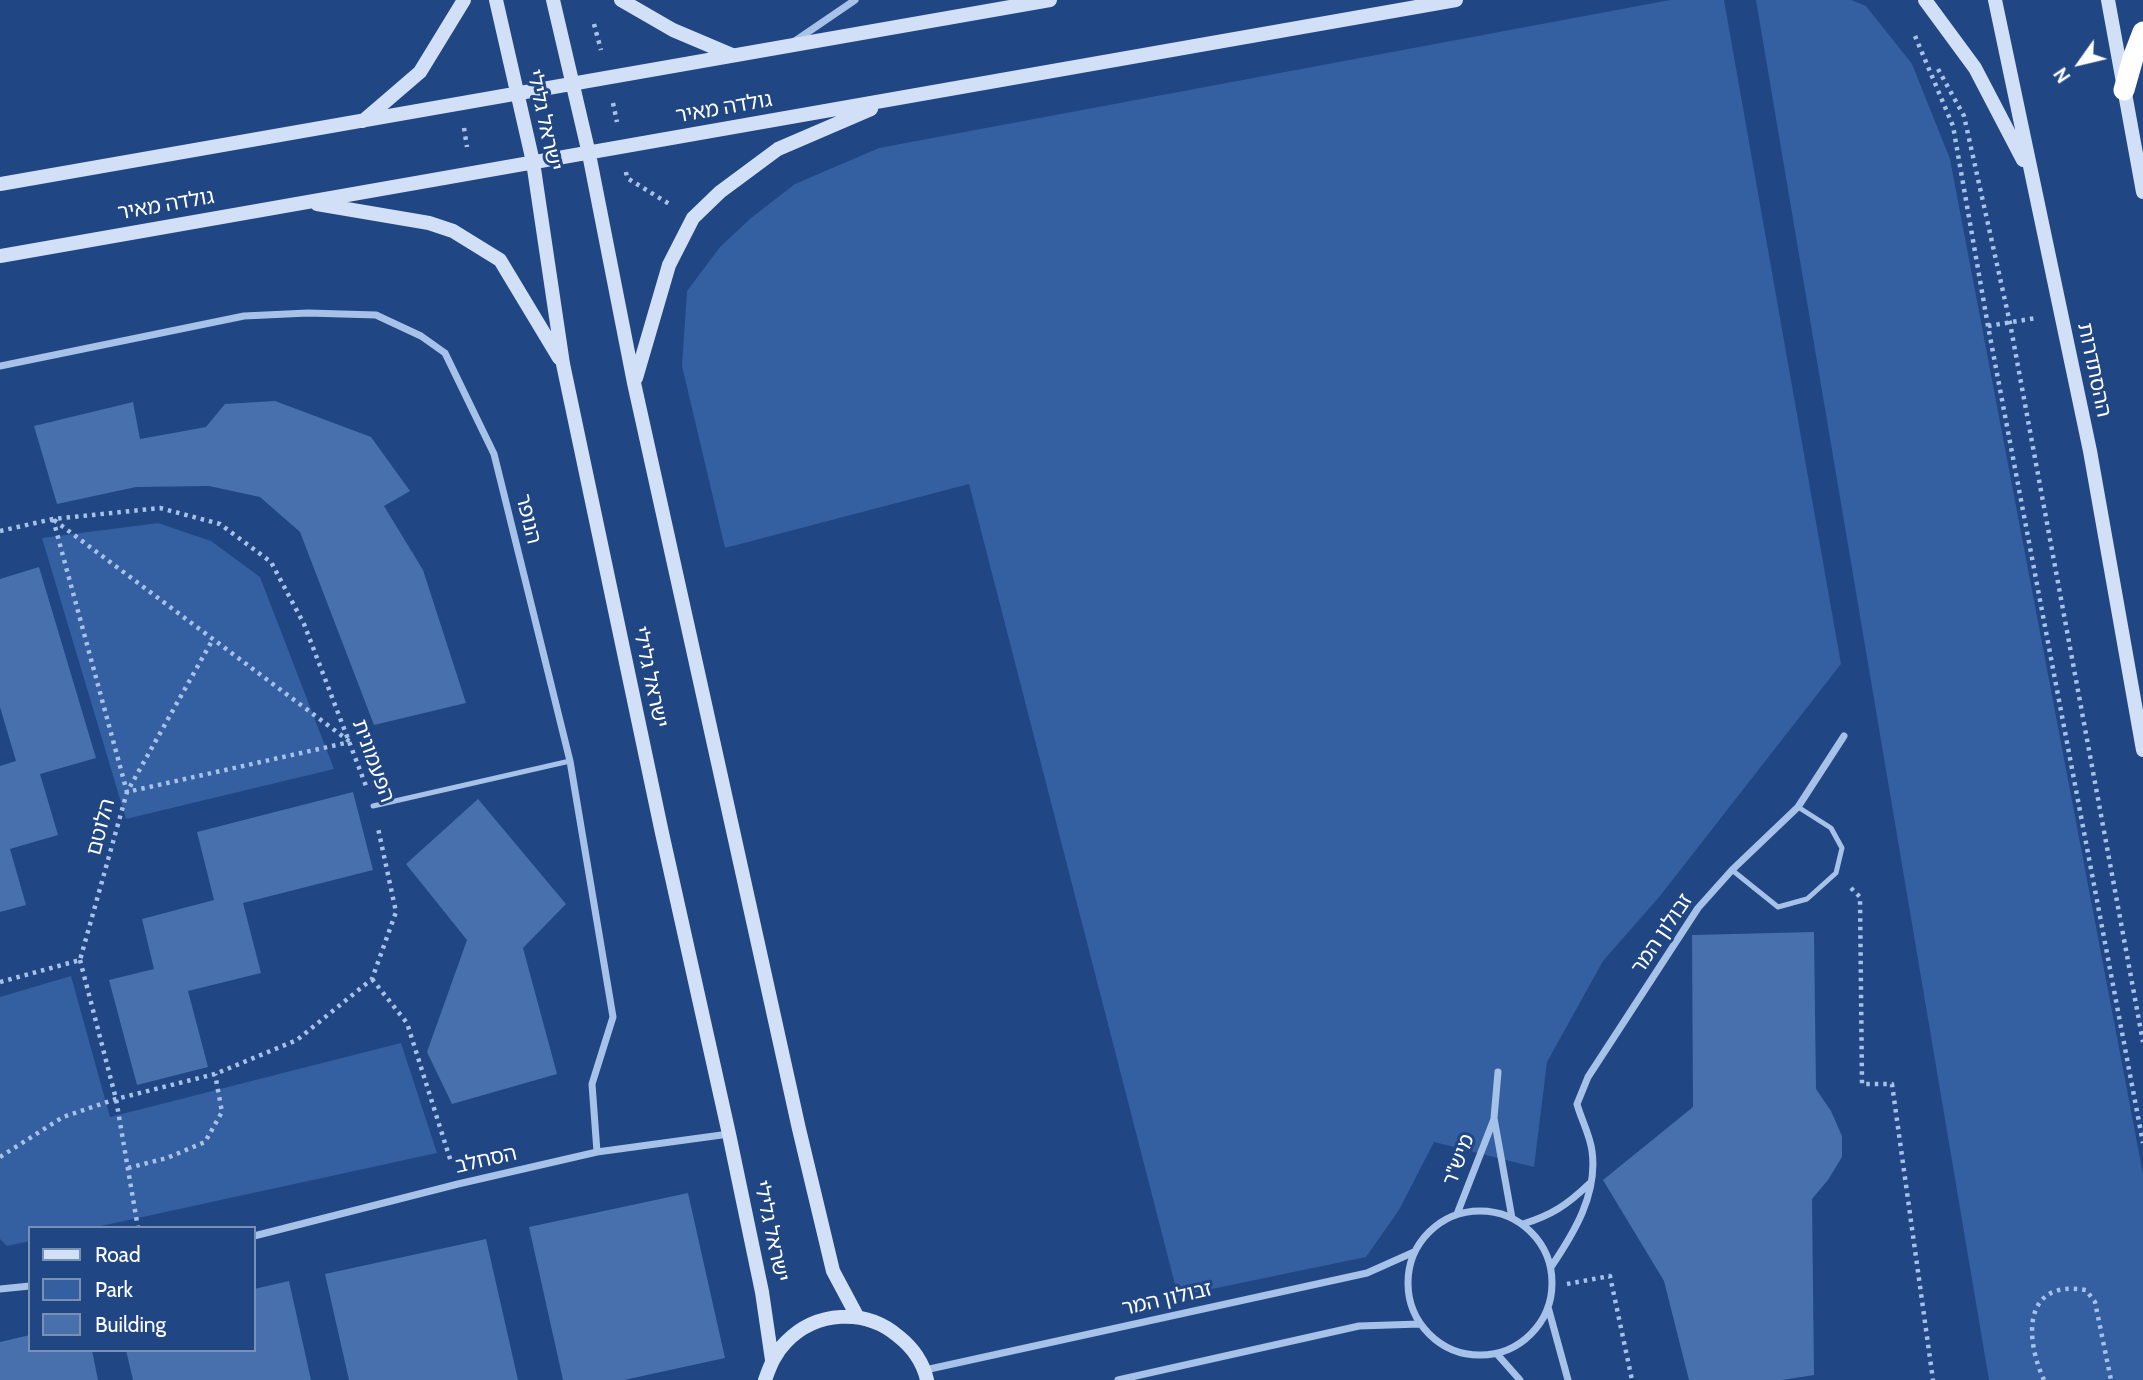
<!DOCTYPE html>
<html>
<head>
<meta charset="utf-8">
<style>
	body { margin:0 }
	#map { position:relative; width:2143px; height:1380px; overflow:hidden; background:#204683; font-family:Cabin,sans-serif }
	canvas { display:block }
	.legend { position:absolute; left:28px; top:1226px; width:228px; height:126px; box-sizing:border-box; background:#204683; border:2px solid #7990b5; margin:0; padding:9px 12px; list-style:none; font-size:21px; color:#fff }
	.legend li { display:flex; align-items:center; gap:14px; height:35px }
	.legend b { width:35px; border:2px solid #7990b5 }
	.north { position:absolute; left:2045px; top:28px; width:70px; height:70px; -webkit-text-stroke:5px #204683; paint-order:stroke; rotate:236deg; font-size:19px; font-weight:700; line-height:28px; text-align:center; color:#fff }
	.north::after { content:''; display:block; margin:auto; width:24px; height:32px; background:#fff; clip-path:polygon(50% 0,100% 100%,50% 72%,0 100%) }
</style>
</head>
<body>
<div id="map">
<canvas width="2143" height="1380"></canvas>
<ul class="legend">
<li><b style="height:9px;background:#d2e0f7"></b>Road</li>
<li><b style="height:19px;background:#345fa1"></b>Park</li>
<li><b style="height:19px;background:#4870ac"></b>Building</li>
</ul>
<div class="north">N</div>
</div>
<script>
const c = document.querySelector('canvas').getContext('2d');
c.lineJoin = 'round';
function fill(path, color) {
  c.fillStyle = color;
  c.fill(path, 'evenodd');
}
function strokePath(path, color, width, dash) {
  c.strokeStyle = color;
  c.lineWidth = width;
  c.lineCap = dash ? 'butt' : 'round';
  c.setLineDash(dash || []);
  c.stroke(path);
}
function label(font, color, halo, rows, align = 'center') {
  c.font = font + ' Cabin,"Noto Sans Hebrew",sans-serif';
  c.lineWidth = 6;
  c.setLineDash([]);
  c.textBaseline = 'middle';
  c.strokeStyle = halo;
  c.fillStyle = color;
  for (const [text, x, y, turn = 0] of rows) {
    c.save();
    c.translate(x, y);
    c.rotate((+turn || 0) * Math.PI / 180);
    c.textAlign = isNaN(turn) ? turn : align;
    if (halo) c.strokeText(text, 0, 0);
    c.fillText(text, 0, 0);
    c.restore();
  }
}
fill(new Path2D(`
	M1670,0H1724L1841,664L1660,896L1603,961L1547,1062L1534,1167L1434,1142L1399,1210L1366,1257L1178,1296L969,484L725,548L682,366L687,291L720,247L751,218L795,184L879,148Z
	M1756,0H1851L1866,6L1912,64L1950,159L2143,1174V1380H1989Z
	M158,523L211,541L260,577L334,769L126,819L42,538Z
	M71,976L110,1117L401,1043L437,1153L92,1228H30V1241L7,1246L0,1239V997Z`), '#345fa1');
fill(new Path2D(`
	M275,401L371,437L410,491L384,506L423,570L466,703L374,725L300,532L260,497L209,486L136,487L57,504L34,426L133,402L140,439L206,427L225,404Z
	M39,567L96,758L40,774L58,835L10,849L26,905L0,912V766L16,761L0,707V579Z
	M353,792L373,870L243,903L261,973L188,991L208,1067L137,1085L109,980L154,969L142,919L214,900L197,832Z
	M478,799L566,904L523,948L557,1074L452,1104L427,1052L467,940L406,864Z
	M1814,932L1816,1089L1831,1111L1842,1136V1157L1828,1180L1812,1199L1814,1375L1782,1380H1689L1664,1281L1603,1180L1693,1107L1692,935Z
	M688,1193L725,1358L624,1380H563L529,1227Z
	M486,1239L518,1380H349L325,1274Z
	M289,1281L311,1380H133L126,1350H254V1289Z
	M30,1335V1350H92L98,1380H0V1342Z`), '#4870ac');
strokePath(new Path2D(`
	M594,24L601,50
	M1915,36L1953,126L1988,326L2143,1143
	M1938,69L1964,116L2010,323L2143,1042
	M613,103L617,122
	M464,128L467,147
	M626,172L627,178L671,205
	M1988,326L2036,318
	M53,519L127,792L350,742
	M54,520L349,741
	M0,531L53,519L160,508L220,524L271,562L304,624L366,786
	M1851,888L1860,897L1862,1084H1892L1933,1380
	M80,960L116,1099L138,1228
	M372,979L407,1023L451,1162
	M0,982L80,960L127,792L213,639
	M0,1157L63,1117L116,1099L215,1074L297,1040L372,979L396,912L378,828
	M128,1168L167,1158L205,1142L222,1112L215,1074
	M1567,1284L1610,1276L1632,1380
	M2044,1380C2025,1339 2022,1279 2086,1290L2095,1302L2111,1380`), '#a7c2e9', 4.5, [3.5, 5]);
strokePath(new Path2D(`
	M373,806L570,761
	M1732,870L1778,907L1807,899L1836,873L1842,848L1831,828L1798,807`), '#a7c2e9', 5);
strokePath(new Path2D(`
	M795,41L855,0
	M0,366L244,316L308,313L376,315L421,336L445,353L494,454L570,761L613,1017L592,1084L597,1152
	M1498,1072L1494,1118L1512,1218
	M1408 1283a72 72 0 1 1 144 0a72 72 0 1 1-144 0Z
	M1457,1214L1494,1119
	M1523,1224C1552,1215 1567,1205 1589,1184
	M254,1236L458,1184L597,1152L729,1134
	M1551,1267C1574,1233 1598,1194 1592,1151C1590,1135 1581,1119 1577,1104L1588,1077L1698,908L1732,870L1798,807L1844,736
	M0,1289L30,1286
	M1548,1307L1568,1380
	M1497,1354L1520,1380
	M925,1370L1367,1273L1414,1252
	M1118,1380L1359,1326L1420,1324`), '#a7c2e9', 7);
strokePath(new Path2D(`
	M496,0L533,162L563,364L662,833L729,1134L762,1292L772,1360
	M553,0L589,154L634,383L799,1129L833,1271L857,1316
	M621,0L673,30L732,55
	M1925,0L1975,68L2023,160
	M1995,0L2090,451L2143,750
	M2108,0L2143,192
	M363,121L420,72L464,0
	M0,184L1050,0
	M317,204L429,223L453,231L500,260L559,358
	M0,256L1456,0
	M636,378L669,265L693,218L720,192L778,149L871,109
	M765,1380C770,1366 775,1353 786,1342C816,1311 865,1308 898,1336C912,1347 923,1362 927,1380`), '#d2e0f7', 14);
strokePath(new Path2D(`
	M2124,90L2133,58L2143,32`), '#fff', 21);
label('21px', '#fff', '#204683', [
	["גולדה מאיר",724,108,-10],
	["ישראל גלילי",544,120,78],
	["גולדה מאיר",166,205,-10],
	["ההסתדרות",2094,370,78],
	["הנופר",528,519,76],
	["ישראל גלילי",650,677,78],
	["הפעמונית",373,761,70],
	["הלוטם",101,827,-75],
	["זבולון המר",1662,934,-56],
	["הסחלב",486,1160,-13],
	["מיש\"ר",1459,1160,-69],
	["ישראל גלילי",771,1231,78],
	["זבולון המר",1167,1299,-13]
]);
</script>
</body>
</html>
